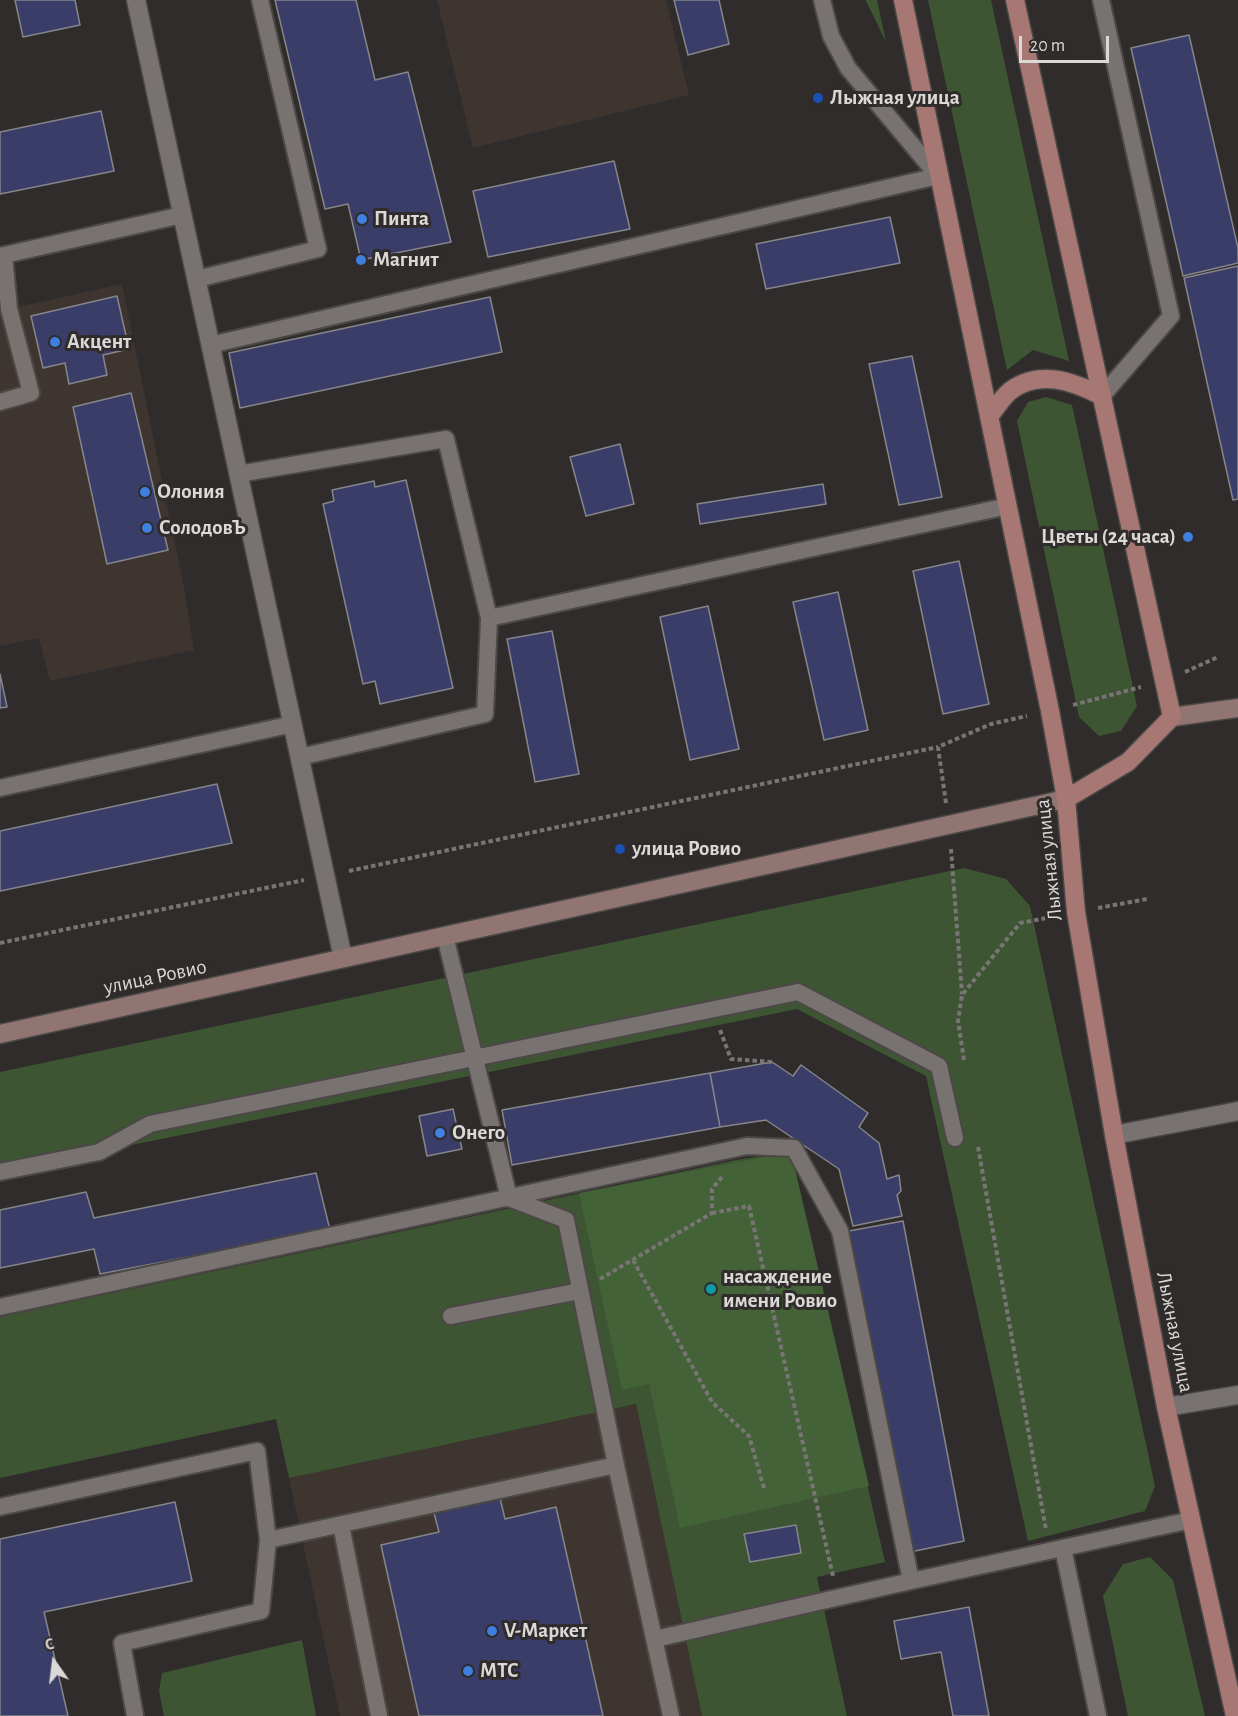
<!DOCTYPE html>
<html>
<head>
<meta charset="utf-8">
<style>
	body { margin:0 }
	#map { position:relative; width:1238px; height:1716px; overflow:hidden; background:#302c2b; font-family:"Alegreya Sans",sans-serif }
	canvas { display:block }
	.north { position:absolute; left:24px; top:1632px; width:60px; height:60px; -webkit-text-stroke:4px #302c2b; paint-order:stroke; rotate:346deg; font-size:16px; font-weight:700; line-height:24px; text-align:center; color:#dbd9d8 }
	.north::after { content:''; display:block; margin:auto; width:21px; height:27px; background:#dbd9d8; clip-path:polygon(50% 0,100% 100%,50% 72%,0 100%) }
	.scale { position:absolute; left:1019px; top:36px; width:90px; height:27px; box-sizing:border-box; border:3px solid #dbd9d8; border-top:0; padding-left:8px; font-size:18px; line-height:21px; white-space:nowrap; color:#dbd9d8; -webkit-text-stroke:4px #302c2b; paint-order:stroke }
</style>
</head>
<body>
<div id="map">
<canvas width="1238" height="1716"></canvas>
<div class="north">С</div>
<div class="scale">20 m</div>
</div>
<script>
const c = document.querySelector('canvas').getContext('2d');
c.lineJoin = 'round';
function fill(path, color) {
  c.fillStyle = color;
  c.fill(path, 'evenodd');
}
function strokePath(path, color, width, dash) {
  c.strokeStyle = color;
  c.lineWidth = width;
  c.lineCap = dash ? 'butt' : 'round';
  c.setLineDash(dash || []);
  c.stroke(path);
}
function label(font, color, halo, rows, align = 'center') {
  c.font = font + ' "Alegreya Sans",sans-serif';
  c.lineWidth = 6;
  c.setLineDash([]);
  c.textBaseline = 'middle';
  c.strokeStyle = halo;
  c.fillStyle = color;
  for (const [text, x, y, turn = 0] of rows) {
    c.save();
    c.translate(x, y);
    c.rotate((+turn || 0) * Math.PI / 180);
    c.textAlign = isNaN(turn) ? turn : align;
    if (halo) c.strokeText(text, 0, 0);
    c.fillText(text, 0, 0);
    c.restore();
  }
}
fill(new Path2D(`
	M437,0H666L689,95L473,148Z
	M122,284L184,588L194,650L50,681L39,638L0,646V311Z
	M636,1404L702,1716H340L289,1478Z`), '#3f3530');
fill(new Path2D(`
	M866,0H877L886,42L866,1Z
	M928,0H991L1069,361L1033,350L1007,370Z
	M1046,397L1072,405L1137,706L1121,731L1099,736L1079,717L1017,421L1028,402Z
	M964,868L1006,879L1030,906L1155,1486L1145,1511L1028,1541L926,1076L797,1009L0,1172V1072Z
	M791,1152L885,1562L817,1577L847,1716H702L636,1404L289,1478L276,1419L0,1478V1317L736,1160Z
	M1150,1557L1173,1580L1205,1716H1128L1103,1596L1123,1564Z
	M302,1640L316,1716H164L159,1691L162,1673Z`), '#3e5534');
fill(new Path2D(`
	M791,1152L869,1486L680,1528L649,1384L622,1390L579,1193Z`), '#446238');
const building = new Path2D(`
	M15,0H75L80,25L23,37Z
	M275,0H356L375,80L408,72L451,242L361,260L348,204L325,209Z
	M674,0H719L729,44L688,55Z
	M1189,35L1238,248V263L1183,276L1131,48Z
	M101,111L114,171L0,194V132Z
	M614,161L630,229L488,257L473,191Z
	M890,217L900,263L766,289L756,244Z
	M1238,266V499L1233,500L1184,278Z
	M117,296L129,349L103,355L107,375L69,384L65,363L43,368L31,316Z
	M490,297L502,352L240,408L229,353Z
	M912,356L942,497L899,505L869,364Z
	M131,393L168,550L107,564L73,407Z
	M620,444L634,504L586,516L570,457Z
	M406,480L453,688L380,704L375,681L363,684L323,504L334,501L332,490L374,481L375,487Z
	M823,484L826,504L700,524L697,504Z
	M959,561L989,704L943,714L913,571Z
	M838,592L868,730L824,740L793,602Z
	M708,606L739,749L690,760L660,617Z
	M552,631L579,774L535,782L507,639Z
	M0,674L7,707L0,708Z
	M217,784L232,843L0,891V831Z
	M772,1062L793,1076L801,1065L868,1113L859,1127L879,1143L887,1179L899,1175L901,1191L897,1195L902,1216L853,1226L839,1169L766,1120L720,1127L710,1073Z
	M710,1073L720,1127L512,1165L502,1110Z
	M453,1109L462,1149L427,1156L419,1116Z
	M316,1173L330,1230L100,1274L94,1249L0,1268V1210L86,1192L94,1218Z
	M903,1221L964,1541L910,1552L849,1231Z
	M500,1498L505,1519L556,1507L603,1716H419L381,1545L439,1532L434,1513Z
	M175,1502L192,1581L44,1612L68,1716H0V1539Z
	M796,1525L801,1553L750,1562L744,1534Z
	M969,1607L989,1716H953L941,1652L901,1659L894,1621Z`);
fill(building, '#3b3d69');
strokePath(building, '#85858a', 1.5);
const lane = new Path2D(`
	M1101,0L1171,316L1102,396
	M0,256L182,215
	M197,279L318,249L260,0
	M210,345L938,176L848,68L831,36L822,0
	M0,402L31,393L9,309L4,255
	M238,474L446,439L489,618L485,714L300,757
	M489,618L1008,506
	M0,788L293,724
	M445,936L509,1198L566,1220L616,1465L671,1716
	M0,1172L99,1152L150,1124L798,992L939,1066L955,1138
	M0,1307L747,1146L794,1148L840,1231L911,1581L1191,1520
	M451,1316L580,1291
	M0,1507L257,1451L268,1540L261,1611L122,1643L135,1716
	M341,1525L379,1716
	M268,1540L616,1465
	M1063,1548L1098,1716
	M655,1639L911,1581`);
const street = new Path2D(`
	M136,0L343,958
	M1114,1135L1238,1111
	M1166,1407L1238,1395`);
const secondary = new Path2D(`
	M1172,717L1238,708
	M0,1034L1066,799`);
const primary = new Path2D(`
	M903,0L1050,711L1066,799L1076,912L1114,1135L1166,1407L1235,1716
	M1015,0L1172,717L1128,762L1066,799
	M989,417C995,409 1002,398 1010,391C1039,369 1072,381 1102,396`);
strokePath(lane, '#4b4846', 20);
strokePath(street, '#4b4846', 21);
strokePath(secondary, '#4b4846', 21);
strokePath(primary, '#4b4846', 21);
strokePath(new Path2D(`
	M1185,672L1218,657
	M1073,705L1141,687
	M946,803L938,747L991,724L1027,716
	M951,849L962,994
	M349,871L938,747
	M1098,908L1147,899
	M0,943L304,880
	M720,1030L731,1059L772,1062
	M964,1060L958,1021L962,995L1020,923L1052,917
	M978,1147L1046,1530
	M712,1213L749,1206L833,1576
	M633,1260L712,1402L749,1436L764,1488
	M600,1279L712,1213V1189L722,1177`), '#787574', 4, [4.5, 3]);
strokePath(lane, '#787371', 16);
strokePath(street, '#787371', 18);
strokePath(secondary, '#907572', 18);
strokePath(primary, '#a77773', 18);
for (const [x, y, r, color] of [
	[818,98,6,"#1a4fb4"],
	[362,219,6,"#3f7fe0"],
	[361,260,6,"#3f7fe0"],
	[55,342,6,"#3f7fe0"],
	[145,492,6,"#3f7fe0"],
	[147,528,6,"#3f7fe0"],
	[1188,537,6,"#3f7fe0"],
	[620,849,6,"#1a4fb4"],
	[440,1133,6,"#3f7fe0"],
	[711,1289,6,"#0f9aa8"],
	[492,1631,6,"#3f7fe0"],
	[468,1671,6,"#3f7fe0"]
]) {
  const dot = new Path2D();
  dot.arc(x, y, r, 0, 2 * Math.PI);
  c.fillStyle = color;
  c.fill(dot);
  strokePath(dot, '#302c2b', 2);
}
label('bold 21px', '#dbd9d8', '#302c2b', [
	["Лыжная улица",830,98],
	["Пинта",374,219],
	["Магнит",373,260],
	["Акцент",67,342],
	["Олония",157,492],
	["СолодовЪ",159,528],
	["Цветы (24 часа)",1176,537,"right"],
	["улица Ровио",632,849],
	["Онего",452,1133],
	["насаждение",723,1277],
	["имени Ровио",723,1301],
	["V-Маркет",504,1631],
	["МТС",480,1671]
], 'left');
label('21px', '#dbd9d8', '#302c2b', [
	["Лыжная улица",1049,860,-96],
	["улица Ровио",155,977,-12],
	["Лыжная улица",1175,1332,79]
]);
</script>
</body>
</html>
